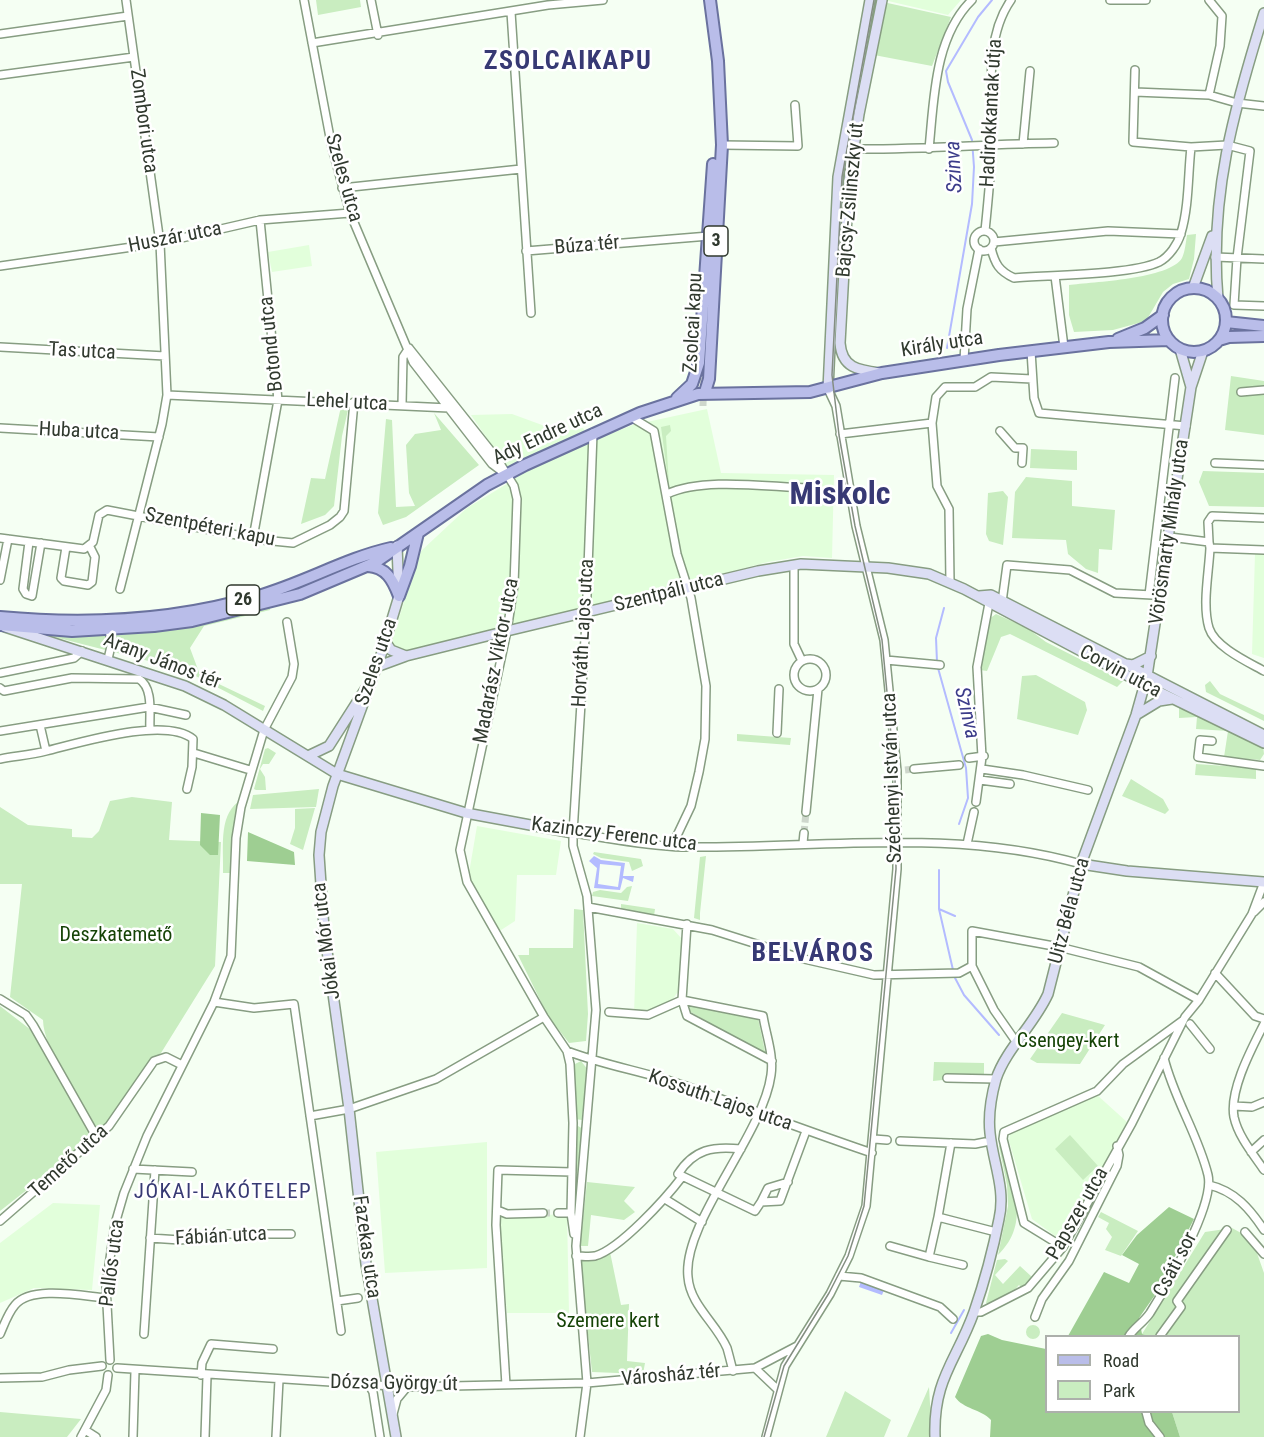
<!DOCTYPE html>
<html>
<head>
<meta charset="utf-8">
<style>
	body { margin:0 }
	#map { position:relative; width:1264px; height:1437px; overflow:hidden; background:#f5fff3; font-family:"Roboto Condensed",sans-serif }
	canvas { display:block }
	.legend { position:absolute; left:1045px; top:1335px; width:195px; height:78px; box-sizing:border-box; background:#fff; border:2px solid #acb0ab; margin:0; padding:8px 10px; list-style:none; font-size:18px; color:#30392e }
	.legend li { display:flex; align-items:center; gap:12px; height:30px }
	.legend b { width:30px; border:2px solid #acb0ab }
</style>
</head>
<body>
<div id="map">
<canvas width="1264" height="1437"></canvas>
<ul class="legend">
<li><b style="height:8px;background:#b9bde9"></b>Road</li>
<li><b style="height:16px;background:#c9edc0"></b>Park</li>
</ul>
</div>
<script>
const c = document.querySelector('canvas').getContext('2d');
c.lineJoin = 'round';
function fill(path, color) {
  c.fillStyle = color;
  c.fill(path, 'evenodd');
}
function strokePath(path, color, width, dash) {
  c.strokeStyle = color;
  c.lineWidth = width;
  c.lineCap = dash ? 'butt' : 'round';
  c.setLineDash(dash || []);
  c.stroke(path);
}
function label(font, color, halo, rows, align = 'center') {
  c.font = font + ' "Roboto Condensed",sans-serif';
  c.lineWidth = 5;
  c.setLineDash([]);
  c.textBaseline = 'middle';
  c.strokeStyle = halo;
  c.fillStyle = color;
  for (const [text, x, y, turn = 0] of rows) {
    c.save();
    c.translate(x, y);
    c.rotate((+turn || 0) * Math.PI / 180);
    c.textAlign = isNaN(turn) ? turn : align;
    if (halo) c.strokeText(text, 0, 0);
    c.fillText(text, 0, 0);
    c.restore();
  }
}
fill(new Path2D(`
	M884,0H961L948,15Z
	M309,245L312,266L272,272L268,252Z
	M707,409L721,473L834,475L832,558L803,556L768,562L397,656L391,643L420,552L467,508L515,479L471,415L512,414L553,429L564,431L583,428L591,441L633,425Z
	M1255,554H1264V658L1252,654Z
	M477,826L561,841L556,875H517L515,921L498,932L468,879Z
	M637,923L673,929L682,939L683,984L673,999L657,1012L634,1014Z
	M1096,1094L1127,1122L1062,1241L1032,1219L1009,1141L1010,1134Z
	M487,1142V1268L385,1273L376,1152Z
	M53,1203L100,1205L92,1290L34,1288L0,1303V1243Z
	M567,1214L569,1313H507L498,1217Z`), '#e2ffdb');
fill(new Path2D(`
	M316,0H360L361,7L318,15Z
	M883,2L951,17L932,66L874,55Z
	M1196,234L1194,259L1189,279L1173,284L1163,292L1146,321L1113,330L1074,332L1069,315V285C1092,282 1170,279 1182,258C1185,252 1186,241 1187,235Z
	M1231,376L1264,381V435L1225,430Z
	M342,402L348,406V410L342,436L334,506L325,515L301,524L311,478L325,479Z
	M434,413L479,465L406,517L383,525L378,513L386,419L392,420L396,507L415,506L409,493L406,445L415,434L441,430Z
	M670,425L671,431L666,436L669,486L661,427Z
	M1031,449L1077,451V470L1030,468Z
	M1203,471L1264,473V507L1209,506L1199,482Z
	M1026,477L1072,481V506L1115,510L1112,550L1099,549L1098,573L1086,569L1068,554L1066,540L1012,538L1015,492Z
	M1003,491L1008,497L1003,545L989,541L986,534L988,493Z
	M271,603L270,610L204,626L190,648L200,675L265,706L263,711L184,670L27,630Z
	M996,614L1027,628L1046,642L1123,681L1117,687L1010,634L1001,637L987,671L980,670L989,619Z
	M1036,675L1085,702L1087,710L1078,735L1017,719L1022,676Z
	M1210,681L1220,694L1264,715V721L1206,692L1205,685Z
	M1179,708L1187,709L1263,745L1264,754L1260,760L1224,757L1228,731L1196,729L1197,717L1179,718Z
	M737,734L791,738L790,745L737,741Z
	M268,748L276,753L269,764H263L260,769L265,777L266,790H256L254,789L265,749Z
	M1196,764L1256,768V779L1195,775Z
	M1131,779L1163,799L1169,810L1165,814L1122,796Z
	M319,789L316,807L250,809L253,795Z
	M132,797L172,802L169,840L221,842L215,966L161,1053L152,1060L107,1126L97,1128C81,1103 43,1048 43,1020L10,997L22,884H0V807L28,825L72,829V837L92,838L99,831L110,801Z
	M238,802L233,829L231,873H223C224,850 218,817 238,802Z
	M315,808L303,850L290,844L295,828V809Z
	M594,852L641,859L643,866L632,871L629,862L601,858L593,854Z
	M706,856L700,913V920L694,918L700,857Z
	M632,886L628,901L592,896L593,892L600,890L621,893L627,887Z
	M621,904L655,909L654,916L621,910Z
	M574,909L583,910L588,1014L586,1041L569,1043L548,1016L518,955H529V948H573Z
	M690,1005L758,1018L766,1056L689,1011Z
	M0,1006L31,1030L93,1138L0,1211Z
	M1062,1013L1105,1025L1080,1064L1037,1063L1030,1059Z
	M581,1061L588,1070L582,1120L575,1119L573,1065Z
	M934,1062L984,1063V1076L933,1081Z
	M578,1126L583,1129L579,1180L575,1184V1129Z
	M1070,1135L1098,1166L1083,1180L1055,1149Z
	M1002,1143C1012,1184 1032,1222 998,1255L1008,1206L1007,1185L999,1146Z
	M587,1182L635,1187L624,1201L635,1212L624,1220L591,1215L588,1246H580Z
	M1101,1212L1138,1231L1121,1256L1105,1250L1112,1237L1106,1229L1109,1223L1098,1217Z
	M1232,1228L1252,1239L1264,1273V1437H1180L1172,1412H1238V1336H1149L1142,1334L1205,1232Z
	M610,1252L621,1305L629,1304L627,1361L645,1363L643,1374L592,1372L580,1260L600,1259Z
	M1005,1259L1008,1261L995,1275L1003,1284L1020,1266L1032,1277L1022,1288L1019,1285L1011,1294L989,1305L986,1303L997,1260Z
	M1026 1332a7 7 0 1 1 14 0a7 7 0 1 1-14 0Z
	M929,1387L932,1437H907Z
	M845,1391L891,1420L884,1437H826Z
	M0,1412L81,1419L67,1437H0Z`), '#c9edc0');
fill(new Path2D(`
	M201,813L220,815L218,855H210L200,845Z
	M248,832L294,852L295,865L247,861Z
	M1169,1207L1194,1219L1157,1292L1139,1318L1142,1334L1149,1336H1068L1104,1272L1129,1283L1139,1264L1122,1255L1137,1235Z
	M988,1334L1002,1340L1046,1349V1412H1172L1180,1437H990L991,1420C981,1409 963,1409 955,1397L981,1336Z`), '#9ece92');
fill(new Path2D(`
	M594,856L601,860L625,863L623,876H634L633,882L623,878L620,890L594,888L597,868L589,861ZM600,864L621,866L618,887L598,884Z
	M861,1281L884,1290L882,1295L859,1287Z`), '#b3bbff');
strokePath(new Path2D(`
	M947,348L972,204L974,167L972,140L948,82L946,71L978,17L992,0
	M937,662L936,638L944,608
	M938,668L966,768L968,798L959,824
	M939,870V909L953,970
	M939,909L955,916
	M954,976L964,995L999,1035
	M951,1333L964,1310`), '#b3bbff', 2);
strokePath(new Path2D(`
	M703,406L704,357
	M905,770L914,769
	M804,833L806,812
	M543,1213H558`), '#ced7cc', 7, [7, 3.5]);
const street = new Path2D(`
	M304,0L332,148L350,213L413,362L492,464L504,473
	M371,0L378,35
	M1110,0H1146
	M511,12L531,313
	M0,34L128,16
	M312,43L548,5L603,0
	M1135,70L1133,142L1191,147L1227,145L1250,151L1237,258L1234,305L1264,306
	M0,75L134,57
	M1135,92L1209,95L1237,103L1264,106
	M1209,95L1220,46L1222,16L1209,0
	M1023,144L1030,71
	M722,145L798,146L795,105
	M850,149C918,150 986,144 1054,143
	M929,149C934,100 934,37 972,0
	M342,188L521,169
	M985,231C988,202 991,172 992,143C993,97 983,40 1011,0
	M974 241a10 10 0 1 1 20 0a10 10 0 1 1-20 0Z
	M994,242L1108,231L1181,234
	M991,248C995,264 999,271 1014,278C1049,275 1131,275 1159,262C1169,257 1178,244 1181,233C1189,207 1188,174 1191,147
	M526,251L709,236
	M1215,257L1264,259
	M0,266L160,243L260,220L350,213
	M1055,276L1064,347
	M0,347L165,356
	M409,348L498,460L514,486L517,499L514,585L507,631L460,850L467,882L544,1017L567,1051L570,1064L573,1123L571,1213L574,1234
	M1031,351L1034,398L1039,413L1186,426
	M964,360L967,309L979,249
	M1241,392L1264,390
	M167,395L449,408
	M402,405L403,357L409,348
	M631,417L654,431L677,554L691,598L706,686L705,739L699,772L691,806L672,846
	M0,428L159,437
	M1000,431L1015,448H1023L1022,463
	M840,434L932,423
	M1215,463L1264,465
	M667,494C704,477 767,487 808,488
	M1170,537L1209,542L1210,548L1264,550
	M0,538L84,549L93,542L99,515L107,510L263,540L293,543L330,525L340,517L344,511L354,402
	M253,538L278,400L260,220
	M29,542L23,589L26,594L32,596L41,543
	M1209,542L1208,522L1212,516L1264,518
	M66,547L61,578L64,581L88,585L92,582L95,557L90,547
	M1210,548C1209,572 1202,605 1209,628C1215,647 1248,662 1264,671
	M794,565V644L802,661
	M0,580L8,539
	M950,582L949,509L937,486L932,423L936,397L945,387H975L991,377L1032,379
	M120,589L162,424L167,395L160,243L126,0
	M1149,595L1175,378
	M1002,602L1007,565L1070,570L1115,593L1152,595
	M108,659L111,646L109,626
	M794 675a16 16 0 1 1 32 0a16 16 0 1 1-32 0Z
	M886,660L940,665
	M0,673L74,658L82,651
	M0,688L4,691L72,678L139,679C154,688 149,715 150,730
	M40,725L46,751
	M0,731L149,707L186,715
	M777,733L779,689
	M1212,741L1200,740L1198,757L1264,766
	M194,753L250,770
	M969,758L984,756
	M0,759C15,756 31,755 46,751C79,743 165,716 193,739L192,767L187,789
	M914,769L959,765
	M982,769L1023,775L1088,790
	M980,780L1010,784
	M976,802L982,757L977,667L990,598
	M806,812L818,689
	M573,833C608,838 646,846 682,847C814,849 951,827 1081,864
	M803,843L804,833
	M967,844L974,812
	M588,907L712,930L804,959L874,975L959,973L972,966
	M1254,912L1264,902
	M687,924L682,1000L687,1016L772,1061
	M1215,973L1255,1016L1264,1019
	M0,999L26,1015L33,1025L97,1138
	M682,1000L763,1016C766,1035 774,1055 771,1075C763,1135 682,1223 688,1277C690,1305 716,1323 727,1348C729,1355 731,1363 733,1371
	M214,1002L254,1008L294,1004L341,1331
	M609,1012L648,1015L682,1000
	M1190,1024L1210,1049
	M1264,1024C1252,1048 1229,1090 1234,1117C1238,1136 1253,1154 1264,1170
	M1017,1043L994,1010L972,966V931L1059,947L1139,967L1199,1000
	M567,1051C606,1066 647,1072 686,1086C748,1109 810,1132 872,1153
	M947,1078L996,1079
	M1234,1106L1252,1107L1264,1102
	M310,1116L349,1109L436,1079L544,1017
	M874,1139L887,1140
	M900,1141L975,1144L985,1142
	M741,1149C713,1146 694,1149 678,1174L755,1211L761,1202L780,1201L806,1131
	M1251,1152L1264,1140
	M133,1169L192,1172
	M1209,1185C1235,1191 1250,1209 1264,1230
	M665,1199L702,1222
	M761,1202L768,1188L788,1182
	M497,1210L507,1214L543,1213
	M558,1213H571
	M938,1217L951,1143
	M0,1221L109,1126L154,1061L166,1057L182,1065
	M1245,1232L1264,1254
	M150,1238L180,1240L227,1234H291
	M890,1246L929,1257
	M1063,1247L1024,1223L1003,1139L1004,1132L1097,1091L1123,1064L1182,1021
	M576,1256C582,1256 589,1257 595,1256C620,1249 666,1198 682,1177
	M963,1265L929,1257L938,1217L996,1232
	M839,1276L861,1278L940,1307L953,1319
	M337,1301L358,1298
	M974,1312H981L1028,1288L1063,1247L1132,1123L1185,1017L1199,1000L1252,914L1264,882
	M1035,1317L1042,1299L1069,1261L1117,1166L1119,1155L1117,1146
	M0,1334C4,1325 8,1313 15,1305C31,1285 83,1296 106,1298
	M144,1334L155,1170
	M1129,1336C1134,1328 1144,1322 1150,1313C1167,1286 1215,1205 1208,1175C1198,1134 1174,1099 1164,1058
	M1160,1336L1181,1307L1177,1301L1227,1230
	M110,1360L106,1286L115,1224L124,1193L147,1136L214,1002L231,956L236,838L241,807L264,730L292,677L294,664L287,622
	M117,1368L407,1387L587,1383L755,1368L797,1346
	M755,1368L777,1389
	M201,1375L202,1363L211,1344L273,1349
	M0,1378L42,1377L69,1370L102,1366
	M369,1385L373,1392L380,1437
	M506,1385L496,1225L498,1170L572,1172
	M1146,1412L1149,1423L1160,1437
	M393,1414L397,1399L407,1387
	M85,1430L96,1437
	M81,1437L106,1390L108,1375
	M133,1437L135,1371
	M205,1437L207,1376
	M276,1437L279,1380
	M580,1437L587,1383L576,1246L596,1010L587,896L573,846V833L586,622L593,433
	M766,1437L785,1366L830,1294L849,1256L866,1206L897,869V771L884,640L856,526L836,406L828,389`);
const secondary = new Path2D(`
	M1193,288L1212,236
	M1218,299C1209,197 1234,109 1264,13
	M1180,349L1191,387
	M880,373C858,370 842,368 840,343L849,180L859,114L882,0
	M828,389L838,177L870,0
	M979,596L991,595L1264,735
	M5,627L185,686L224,705L337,774L466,813L573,833
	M385,641L391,650L406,656
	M1126,664L1133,665L1151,656
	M376,667L406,656L507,631L758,571L801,564L888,568L929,574L964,589L1145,685L1264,743
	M1136,715L1159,701L1172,699
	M308,756L329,746L366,688
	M1081,864L1127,871L1264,882
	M396,1437L366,1264L349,1109L324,929L319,855L321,832L333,786L382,652L399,596L397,546
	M935,1437C933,1379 956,1362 974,1312C984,1283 993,1250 999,1219C1006,1189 993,1163 990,1133C988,1115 991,1097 996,1079C1006,1049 1034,1025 1048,994L1081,864L1136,715L1147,676L1191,387L1203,351`);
const primary = new Path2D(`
	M1162 320a32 32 0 1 1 64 0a32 32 0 1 1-64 0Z
	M1226,322L1264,326
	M1118,339L1145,328L1163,315
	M1219,340L1229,337L1264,336
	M705,392L709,379L722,145L718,61L710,0
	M677,398L692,384L699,363L713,164
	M368,566C386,567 393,580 399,596
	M399,596L410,566L418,533
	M0,617C87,625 174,621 258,596C304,583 346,558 391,548
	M0,625L72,631L154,626L192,621L300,594L376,562L487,485L525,465L640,413L698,394L810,392L882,373L999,355L1109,342L1169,340`);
strokePath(street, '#879d82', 10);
strokePath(secondary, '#879d82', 12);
strokePath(primary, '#6a729e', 14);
strokePath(street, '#fff', 7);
strokePath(secondary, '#dcdef4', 9);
strokePath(primary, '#b9bde9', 10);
strokePath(new Path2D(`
	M764,1437L784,1366L829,1293L848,1256L864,1206L896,869L895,776L882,640L855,526L839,435L832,375L842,177L874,0`), '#848e82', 1.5);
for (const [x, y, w] of [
	[716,241,24],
	[243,600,33]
]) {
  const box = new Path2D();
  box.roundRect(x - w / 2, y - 15, w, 30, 4.5);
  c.fillStyle = '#fff';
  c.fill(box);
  strokePath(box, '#30392e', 1.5);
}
label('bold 18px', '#30392e', null, [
	["3",716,241],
	["26",243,600]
]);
label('20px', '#30392e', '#fff', [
	["Hadirokkantak útja",992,113,-87],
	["Zombori utca",143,121,82],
	["Szeles utca",343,178,74],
	["Bajcsy-Zsilinszky út",851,200,-85],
	["Huszár utca",175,238,-11],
	["Búza tér",587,246,-5],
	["Zsolcai kapu",694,323,-87],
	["Botond utca",272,344,-96],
	["Király utca",942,345,-9],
	["Tas utca",82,352,3],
	["Lehel utca",347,403,3],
	["Huba utca",79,432,3],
	["Ady Endre utca",548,435,-25],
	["Szentpéteri kapu",210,528,11],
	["Vörösmarty Mihály utca",1170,532,-82],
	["Szentpáli utca",669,593,-14],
	["Horváth Lajos utca",584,633,-87],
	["Madarász Viktor utca",497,661,-79],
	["Arany János tér",162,662,21],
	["Szeles utca",377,662,-71],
	["Corvin utca",1120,672,28],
	["Széchenyi István utca",893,778,-92],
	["Kazinczy Ferenc utca",614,835,7],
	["Uitz Béla utca",1070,911,-75],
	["Jókai Mór utca",327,941,-97],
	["Kossuth Lajos utca",720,1101,19],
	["Temető utca",69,1162,-42],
	["Papszer utca",1078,1214,-60],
	["Fábián utca",221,1237,-3],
	["Fazekas utca",366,1247,82],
	["Pallós utca",113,1263,-83],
	["Csáti sor",1176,1265,-62],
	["Városház tér",671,1376,-5],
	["Dózsa György út",394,1384,1]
]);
label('20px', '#154306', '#fff', [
	["Deszkatemető",116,936],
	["Csengey-kert",1068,1042],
	["Szemere kert",608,1322]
]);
label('italic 21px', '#3c3c8a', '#fff', [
	["Szinva",955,167,-93],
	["Szinva",966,713,77]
]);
c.letterSpacing = '1.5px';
label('21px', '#373974', '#fff', [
	["JÓKAI-LAKÓTELEP",223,1193]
]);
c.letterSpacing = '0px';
c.letterSpacing = '1.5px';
label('bold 26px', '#373974', '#fff', [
	["ZSOLCAIKAPU",568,62],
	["BELVÁROS",813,954]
]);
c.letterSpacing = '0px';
label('bold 32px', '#373974', '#fff', [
	["Miskolc",840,496]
]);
</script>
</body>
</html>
